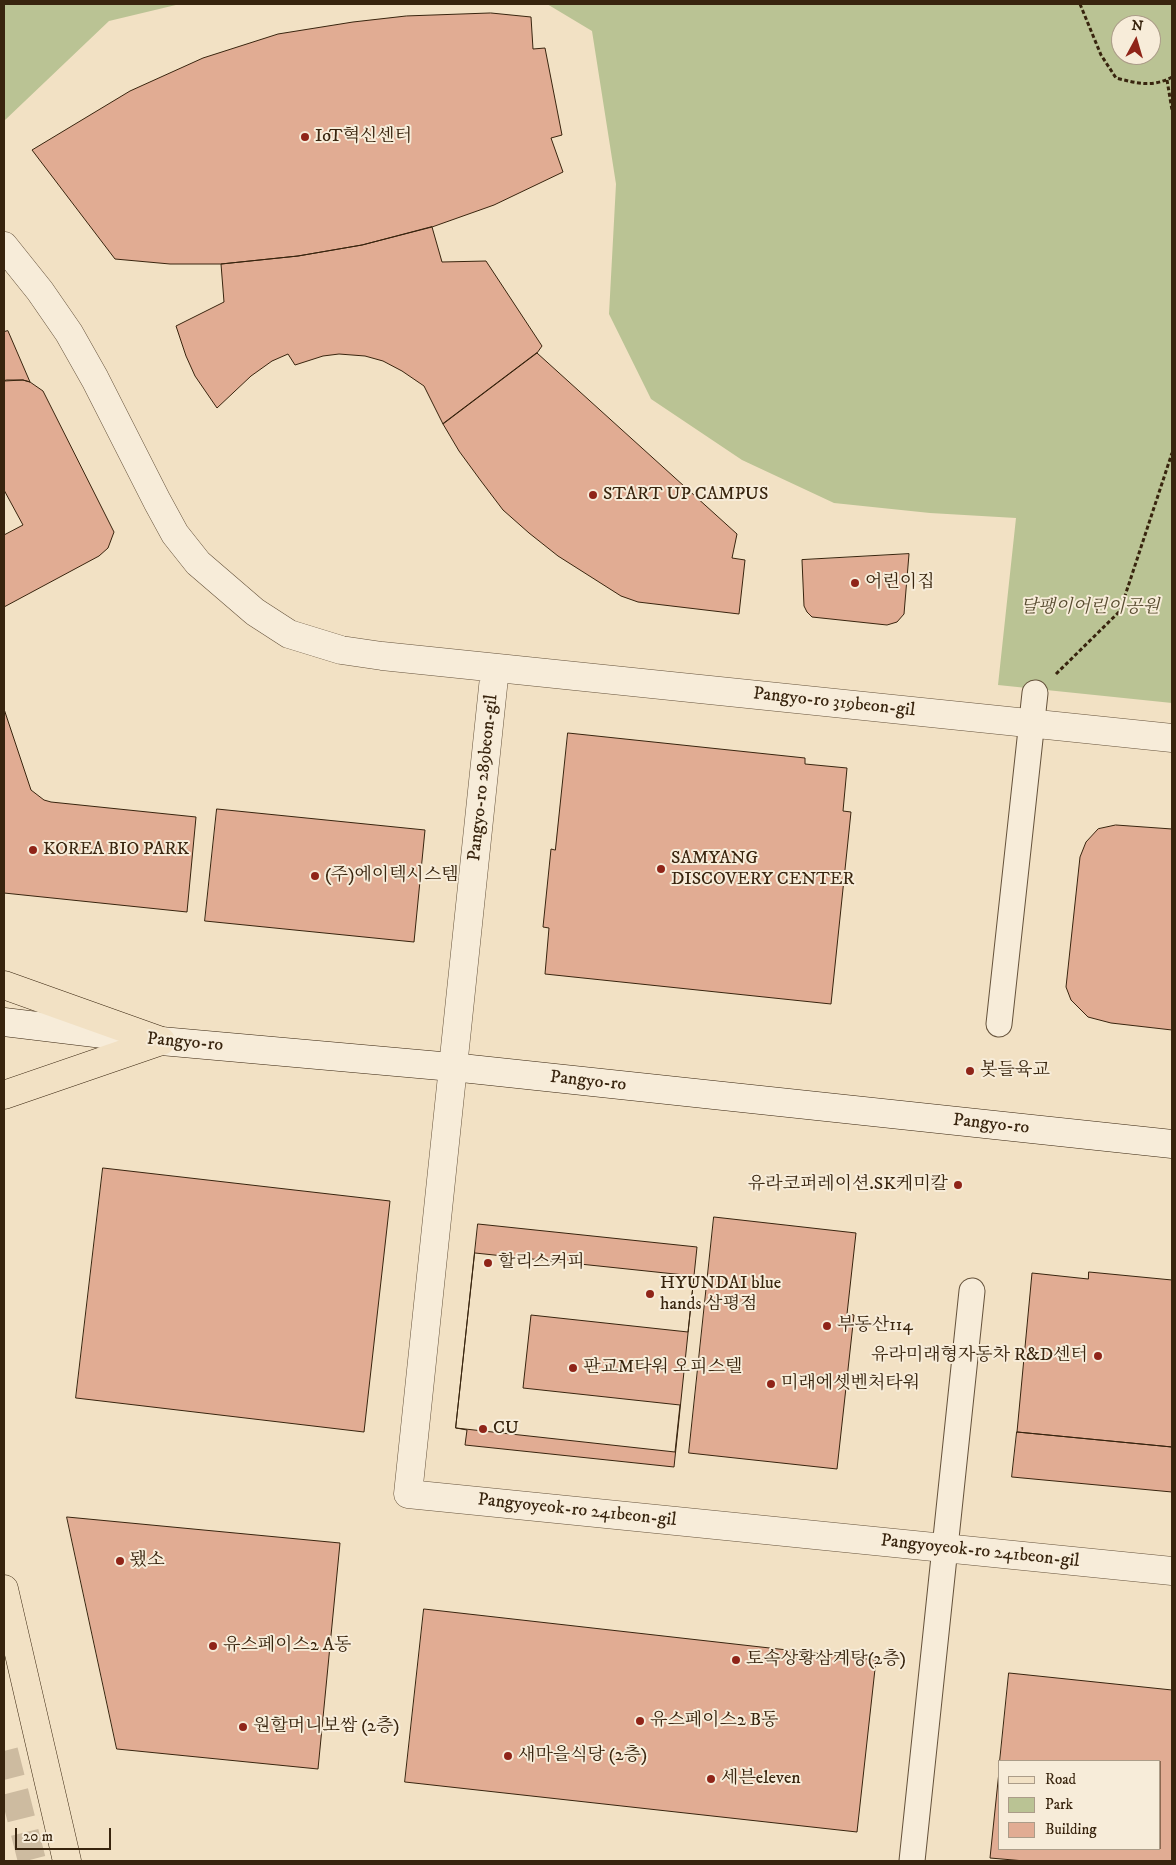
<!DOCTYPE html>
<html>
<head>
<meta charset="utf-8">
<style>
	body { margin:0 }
	#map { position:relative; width:1176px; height:1865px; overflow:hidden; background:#f2e1c4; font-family:"IM FELL DW Pica",serif }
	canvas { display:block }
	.frame { position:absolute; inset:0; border:5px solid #38240e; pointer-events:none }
	.legend { position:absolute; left:998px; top:1760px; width:162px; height:90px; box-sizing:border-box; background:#f7ecd9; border:1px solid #ab9c88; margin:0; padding:6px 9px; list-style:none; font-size:15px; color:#38240e }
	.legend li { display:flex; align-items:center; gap:10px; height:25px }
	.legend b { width:25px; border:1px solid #ab9c88 }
	.north { position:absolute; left:1111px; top:15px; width:50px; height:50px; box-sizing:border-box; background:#f7ecd9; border:1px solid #ab9c88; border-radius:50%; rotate:6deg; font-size:14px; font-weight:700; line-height:20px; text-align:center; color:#38240e }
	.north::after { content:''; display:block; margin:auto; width:18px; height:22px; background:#8f2418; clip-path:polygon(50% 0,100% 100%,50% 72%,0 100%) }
	.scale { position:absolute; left:15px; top:1828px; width:96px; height:22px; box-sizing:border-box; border:2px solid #38240e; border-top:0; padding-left:6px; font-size:15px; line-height:18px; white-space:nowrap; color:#38240e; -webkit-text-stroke:4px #f7ecd9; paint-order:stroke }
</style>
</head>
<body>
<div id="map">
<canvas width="1176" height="1865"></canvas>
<div class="frame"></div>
<ul class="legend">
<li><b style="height:6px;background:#f2e1c4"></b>Road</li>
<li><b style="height:14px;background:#bac394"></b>Park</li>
<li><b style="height:14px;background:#e1ac93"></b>Building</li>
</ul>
<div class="north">N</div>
<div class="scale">20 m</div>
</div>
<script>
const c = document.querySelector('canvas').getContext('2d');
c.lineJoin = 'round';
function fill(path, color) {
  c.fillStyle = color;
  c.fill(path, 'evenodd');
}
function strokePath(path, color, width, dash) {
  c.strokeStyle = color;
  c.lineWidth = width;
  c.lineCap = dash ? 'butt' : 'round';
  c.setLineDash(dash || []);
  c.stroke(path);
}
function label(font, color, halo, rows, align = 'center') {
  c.font = font + ' "IM FELL DW Pica","Noto Serif KR",serif';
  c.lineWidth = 4;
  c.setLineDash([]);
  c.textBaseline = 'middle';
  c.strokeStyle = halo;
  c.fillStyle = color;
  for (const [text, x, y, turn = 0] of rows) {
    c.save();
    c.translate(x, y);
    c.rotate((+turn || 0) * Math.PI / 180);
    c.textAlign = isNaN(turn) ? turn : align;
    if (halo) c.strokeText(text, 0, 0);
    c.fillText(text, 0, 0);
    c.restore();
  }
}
fill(new Path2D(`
	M4,4H180L109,21L4,121Z
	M547,4H1172V703L998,685L1016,518L930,513L834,503L742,460L651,399L609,314L616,184L592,31ZM1121,25H1151V55H1121Z`), '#bac394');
const building = new Path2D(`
	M491,13L531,17L533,49L545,48L562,135L551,138L563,172L494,205L432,227L362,245L298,256L221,264H170L115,259L32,150L130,91L203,58L278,34L353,22L406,16Z
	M432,227L442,262L486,261L542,346L537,353L443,424L424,386L402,371L383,361L365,356L339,354L323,356L295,365L288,354L272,361L251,376L217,408L195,376L186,356L176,326L224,302L221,264L298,256L362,245Z
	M8,331L30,382L23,380L4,381V332Z
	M537,353L737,534L732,558L745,560L739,614L638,602L621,596L558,556L529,533L503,510L481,481L459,451L443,424Z
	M7,380H23L30,382L43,391L114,532L108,548L99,556L4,607V535L23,525L4,490V381Z
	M909,554L904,614L897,622L887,625L812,617L807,612L804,606L802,560Z
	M4,709L31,790L44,800L51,802L196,817L187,912L4,893Z
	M568,733L805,758V764L847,768L843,811L851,812L831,1004L545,974L549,928L543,927L551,849L555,850Z
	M217,809L425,830L414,942L205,921Z
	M1116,825L1172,829V1030L1111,1023L1088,1017L1071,1000L1066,987L1080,857L1086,842L1098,829Z
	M103,1168L390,1201L364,1432L76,1398Z
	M714,1217L856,1233L847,1314L854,1315L837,1469L689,1453Z
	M478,1224L697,1247L674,1467L465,1445L467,1430L456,1428Z
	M475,1253L694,1276L688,1332L531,1315L523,1388L680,1405L675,1452L456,1428Z
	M1089,1272L1172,1280V1447L1017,1432L1032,1273L1088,1279Z
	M1017,1432L1172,1447V1492L1012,1477Z
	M67,1517L340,1543L318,1769L117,1749Z
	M424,1609L876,1660L857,1832L405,1782Z
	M1009,1673L1172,1690V1861H1025L990,1858L1000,1762V1849H1160V1761H1000Z`);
fill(building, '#e1ac93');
strokePath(building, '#38240e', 1);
strokePath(new Path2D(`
	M4,1751L32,1861`), '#cdbba0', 28, [28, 14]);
const pedestrian = new Path2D(`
	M999,1024L1035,693
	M912,1861L972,1291`);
const minor = new Path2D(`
	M4,246L40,291L69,333L95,379L157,501L175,534L198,563L255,612L289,634L341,650L382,656L1172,738
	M495,668L408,1494L1172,1571`);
const secondary = new Path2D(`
	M4,1022L161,1041L452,1067L1172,1144`);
const primary = new Path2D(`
	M4,985L161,1041
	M4,1095L161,1041
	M4,1589L67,1861`);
strokePath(pedestrian, '#66533c', 27);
strokePath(minor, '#66533c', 29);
strokePath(secondary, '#38240e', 29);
strokePath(primary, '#38240e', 29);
strokePath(new Path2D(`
	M1080,4L1101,55L1116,78C1136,83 1152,88 1172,77
	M1167,80L1172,110
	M1056,674L1120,611L1172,453`), '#38240e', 3, [4, 2.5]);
strokePath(pedestrian, '#f7ecd9', 25);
strokePath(minor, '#f7ecd9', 28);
strokePath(secondary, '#f7ecd9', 28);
strokePath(primary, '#f2e1c4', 28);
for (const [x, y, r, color] of [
	[305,137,5,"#8f2418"],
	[593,495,5,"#8f2418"],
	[855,583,5,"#8f2418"],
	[33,850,5,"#8f2418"],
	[661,869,5,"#8f2418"],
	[315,876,5,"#8f2418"],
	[970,1071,5,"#8f2418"],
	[958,1185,5,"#8f2418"],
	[488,1263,5,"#8f2418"],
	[650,1294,5,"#8f2418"],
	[827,1326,5,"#8f2418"],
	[1098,1356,5,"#8f2418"],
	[573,1368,5,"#8f2418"],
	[771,1384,5,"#8f2418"],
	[483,1429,5,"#8f2418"],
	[120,1561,5,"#8f2418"],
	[213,1646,5,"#8f2418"],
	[736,1660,5,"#8f2418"],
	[640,1721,5,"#8f2418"],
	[243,1727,5,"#8f2418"],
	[508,1756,5,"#8f2418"],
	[711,1779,5,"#8f2418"]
]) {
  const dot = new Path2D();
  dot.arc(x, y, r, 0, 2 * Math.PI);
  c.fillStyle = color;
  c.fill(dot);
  strokePath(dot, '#f7ecd9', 2);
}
label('18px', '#38240e', '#f7ecd9', [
	["IoT혁신센터",315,137],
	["START UP CAMPUS",603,495],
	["어린이집",865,583],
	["KOREA BIO PARK",43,850],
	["SAMYANG",671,859],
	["DISCOVERY CENTER",671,880],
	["(주)에이텍시스템",325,876],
	["봇들육교",980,1071],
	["유라코퍼레이션.SK케미칼",948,1185,"right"],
	["할리스커피",498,1263],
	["HYUNDAI blue",660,1284],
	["hands 삼평점",660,1305],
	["부동산114",837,1326],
	["유라미래형자동차 R&D센터",1088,1356,"right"],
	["판교M타워 오피스텔",583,1368],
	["미래에셋벤처타워",781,1384],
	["CU",493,1429],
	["됐소",130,1561],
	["유스페이스2 A동",223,1646],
	["토속상황삼계탕(2층)",746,1660],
	["유스페이스2 B동",650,1721],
	["원할머니보쌈 (2층)",253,1727],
	["새마을식당 (2층)",518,1756],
	["세븐eleven",721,1779]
], 'left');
label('italic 18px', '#584c30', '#f7ecd9', [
	["달팽이어린이공원",1090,608]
]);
label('18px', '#38240e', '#f7ecd9', [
	["Pangyo-ro 319beon-gil",834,703,6],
	["Pangyo-ro 289beon-gil",484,778,-84],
	["Pangyo-ro",185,1043,5],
	["Pangyo-ro",588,1082,6],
	["Pangyo-ro",991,1125,6],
	["Pangyoyeok-ro 241beon-gil",577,1511,6],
	["Pangyoyeok-ro 241beon-gil",980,1552,6]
]);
</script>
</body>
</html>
